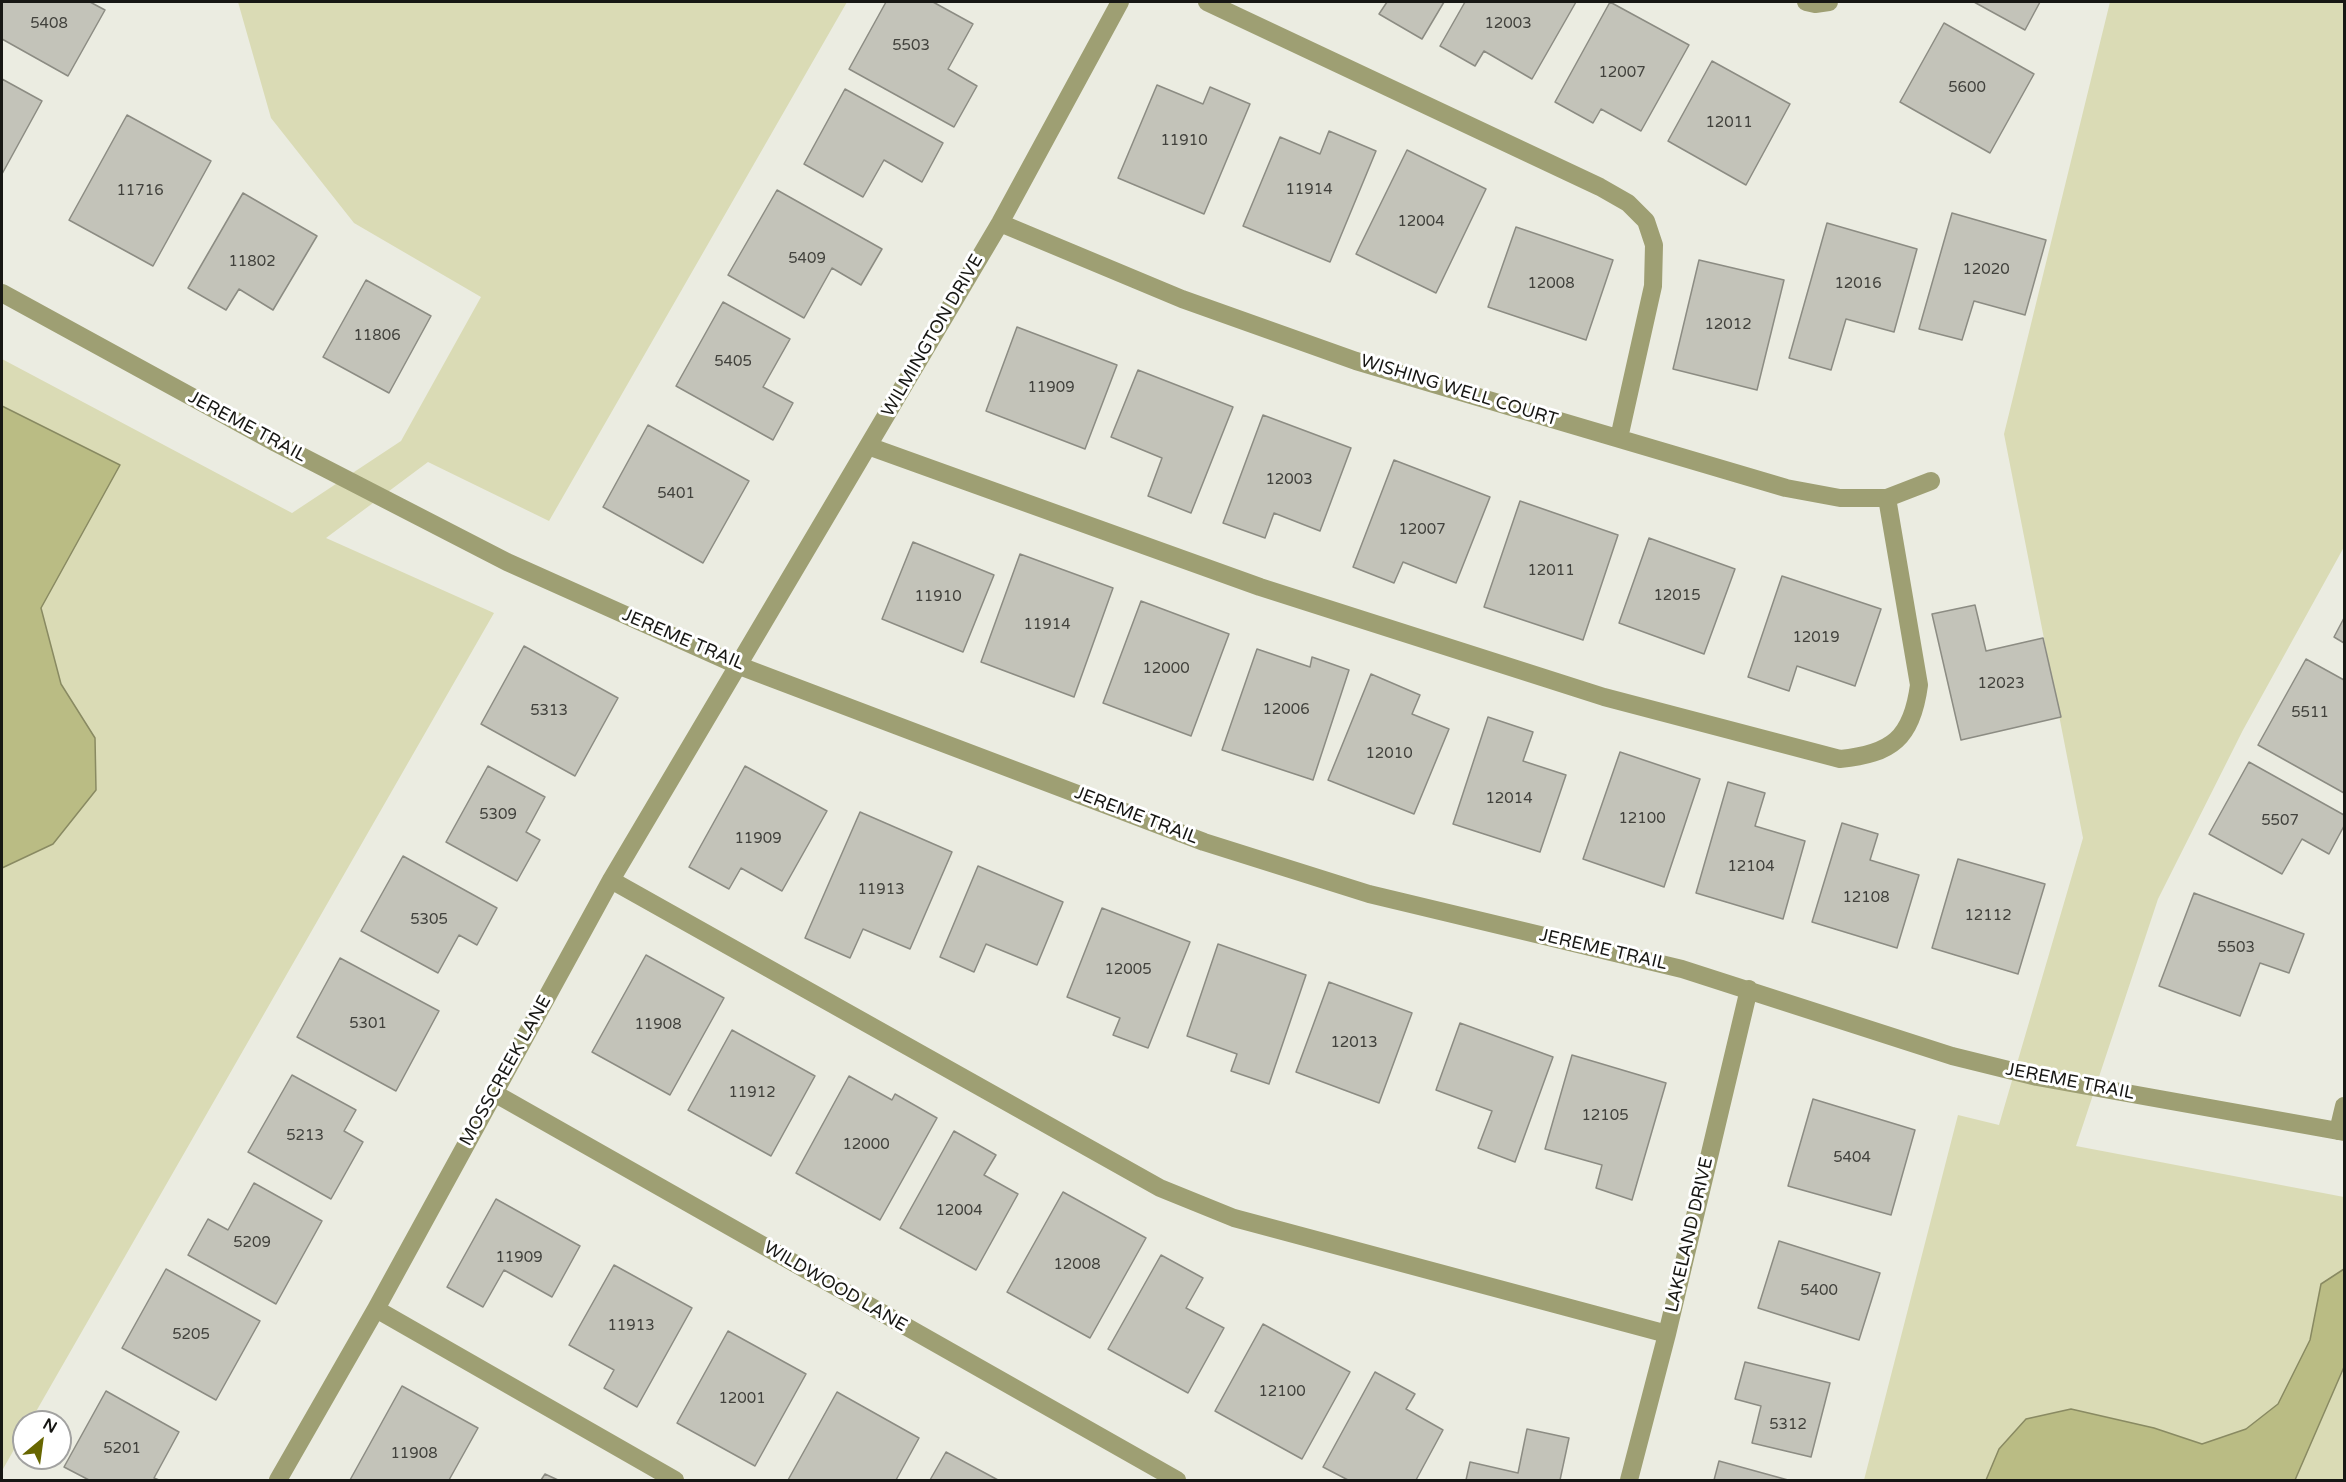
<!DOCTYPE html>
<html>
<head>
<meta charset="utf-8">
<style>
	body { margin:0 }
	#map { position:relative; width:2346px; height:1482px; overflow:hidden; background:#ebece1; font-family:"Varela Round",sans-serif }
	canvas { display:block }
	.frame { position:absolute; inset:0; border:3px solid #171714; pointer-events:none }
	.north { position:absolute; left:12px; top:1410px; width:60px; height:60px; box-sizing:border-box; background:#fff; border:2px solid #a2a2a1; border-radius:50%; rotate:29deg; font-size:16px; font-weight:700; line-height:24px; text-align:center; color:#171714 }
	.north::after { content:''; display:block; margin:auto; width:21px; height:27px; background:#676600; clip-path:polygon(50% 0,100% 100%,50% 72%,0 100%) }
</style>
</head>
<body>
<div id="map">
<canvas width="2346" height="1482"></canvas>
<div class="frame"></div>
<div class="north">N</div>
</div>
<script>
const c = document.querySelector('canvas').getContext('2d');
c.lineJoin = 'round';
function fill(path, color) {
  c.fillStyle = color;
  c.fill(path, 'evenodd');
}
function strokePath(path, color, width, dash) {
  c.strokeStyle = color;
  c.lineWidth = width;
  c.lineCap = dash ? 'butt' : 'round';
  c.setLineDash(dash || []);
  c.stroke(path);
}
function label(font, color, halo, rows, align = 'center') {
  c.font = font + ' "Varela Round",sans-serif';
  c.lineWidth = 6;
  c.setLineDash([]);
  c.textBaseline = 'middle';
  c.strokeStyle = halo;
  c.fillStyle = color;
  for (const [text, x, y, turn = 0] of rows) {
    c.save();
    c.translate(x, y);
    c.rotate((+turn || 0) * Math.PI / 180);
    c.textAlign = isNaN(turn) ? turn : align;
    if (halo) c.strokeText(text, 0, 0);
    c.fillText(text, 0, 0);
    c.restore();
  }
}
fill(new Path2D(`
	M238,2H847L549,521L428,462L326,538L494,613L30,1422H24V1432L3,1469L2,359L292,513L401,441L481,297L354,223L271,118Z
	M2110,2H2344V547L2243,730L2158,899L2076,1146L2344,1197V1480H1864L1958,1115L1999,1125L2083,838L2004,434Z`), '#dadbb5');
const water = new Path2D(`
	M2,406L120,465L41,608L61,684L95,738L96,790L53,844L2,868Z
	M2344,1269V1367L2295,1480H1986L1999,1449L2026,1419L2071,1409L2154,1428L2202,1444L2246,1429L2278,1404L2310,1340L2321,1284Z`);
fill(water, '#babc84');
strokePath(water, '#898a62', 1.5);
const building = new Path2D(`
	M2,2H90L105,10L68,76L2,39Z
	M886,2H933L973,24L948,69L977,86L954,127L849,69Z
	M1387,2H1444L1422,39L1379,14Z
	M1465,2H1576L1532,79L1484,51L1475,66L1440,46Z
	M1610,2L1689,45L1641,131L1601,109L1593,123L1555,102Z
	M1974,2H2040L2025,30Z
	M1944,23L2034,74L1990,153L1900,102Z
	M1712,61L1790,104L1746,185L1668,141Z
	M2,79L42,101L2,174Z
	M1157,85L1203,104L1210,87L1250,104L1204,214L1118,178Z
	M845,89L943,143L922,182L884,160L863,197L804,164Z
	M127,115L211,161L153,266L69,220Z
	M1329,131L1376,151L1330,262L1243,226L1280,137L1320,154Z
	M1407,150L1486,189L1436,293L1356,254Z
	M777,190L882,249L861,285L832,268L804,318L728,275Z
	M243,193L317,236L273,310L239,289L226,310L188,288Z
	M1952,213L2046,240L2025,315L1974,301L1962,340L1919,329Z
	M1827,223L1917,249L1894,332L1846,319L1831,370L1789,358Z
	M1516,227L1613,260L1586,340L1488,307Z
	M1699,260L1784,280L1757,390L1673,369Z
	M366,280L431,316L389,393L323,357Z
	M723,302L790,339L763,387L793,403L773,440L676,386Z
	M1017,327L1117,365L1085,449L986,411Z
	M1138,370L1233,407L1191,513L1148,496L1162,458L1111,437Z
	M1263,415L1351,448L1320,531L1274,513L1265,538L1223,523Z
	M648,425L749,481L703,563L603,507Z
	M1394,460L1490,497L1456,583L1403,562L1394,583L1353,567Z
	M1520,501L1618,535L1583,640L1484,607Z
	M1649,538L1735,569L1704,654L1619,623Z
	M913,542L994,575L963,652L882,619Z
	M1020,554L1113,588L1074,697L981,662Z
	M1782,576L1881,609L1855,686L1797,666L1789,691L1748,677Z
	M1141,601L1229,634L1191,736L1103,703Z
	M1975,605L1986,651L2043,638L2061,717L1961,740L1932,614Z
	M2344,618V643L2334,637Z
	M524,646L618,698L575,776L481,724Z
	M1257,649L1310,667L1312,657L1349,670L1313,780L1222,750Z
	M2306,659L2344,680V793L2258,745Z
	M1371,674L1420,695L1412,714L1449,729L1414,814L1328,780Z
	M1488,717L1533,732L1523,761L1566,775L1540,852L1453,824Z
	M1620,752L1700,779L1664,887L1583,859Z
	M2249,762L2344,815V826L2329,854L2302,839L2282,874L2209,834Z
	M488,766L545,797L526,832L540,840L517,881L446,842Z
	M745,766L827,811L782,891L741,868L729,889L689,867Z
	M1728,782L1765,793L1755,826L1805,841L1783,919L1696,893Z
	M860,812L952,852L910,949L863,929L850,958L805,938Z
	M1842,823L1878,834L1870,860L1919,875L1897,948L1812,922Z
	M403,856L497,908L477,945L459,935L438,973L361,931Z
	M1958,859L2045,884L2018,974L1932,948Z
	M978,866L1063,902L1037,965L986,944L974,972L940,957Z
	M2194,893L2304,934L2289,973L2260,963L2240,1016L2159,986Z
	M1102,908L1190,942L1148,1048L1113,1035L1120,1018L1067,997Z
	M1218,944L1306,975L1269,1084L1231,1071L1237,1054L1187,1036Z
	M646,955L724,998L670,1095L592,1052Z
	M340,958L439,1011L396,1091L297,1037Z
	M1329,982L1412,1013L1379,1103L1296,1072Z
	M1460,1023L1553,1057L1515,1162L1478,1148L1492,1111L1436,1090Z
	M732,1030L815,1076L771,1156L688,1110Z
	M1572,1055L1666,1083L1632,1200L1596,1188L1602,1165L1545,1149Z
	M292,1075L356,1110L344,1131L363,1142L331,1199L248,1152Z
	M849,1076L892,1100L895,1094L937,1118L880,1220L796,1173Z
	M1813,1099L1915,1130L1891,1215L1788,1186Z
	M954,1131L996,1155L984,1175L1018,1194L976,1270L900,1228Z
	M254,1183L322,1221L276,1304L188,1255L208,1219L228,1230Z
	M1063,1192L1146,1238L1090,1338L1007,1292Z
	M496,1199L580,1246L552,1297L504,1270L483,1307L447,1287Z
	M1779,1241L1880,1273L1859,1340L1758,1308Z
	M1161,1255L1203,1278L1186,1308L1224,1328L1188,1393L1108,1349Z
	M614,1265L692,1308L637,1407L604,1388L614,1370L569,1345Z
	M166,1269L260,1321L216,1400L122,1348Z
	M1263,1324L1350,1372L1302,1459L1215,1411Z
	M728,1331L806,1374L755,1466L677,1423Z
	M1745,1362L1830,1383L1811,1457L1752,1443L1761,1406L1735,1399Z
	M1375,1372L1415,1394L1406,1409L1443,1430L1416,1480H1348L1323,1467Z
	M402,1386L478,1428L449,1480H350Z
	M106,1391L179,1432L154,1478L159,1480H89L64,1467Z
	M837,1392L919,1438L896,1480H788Z
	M1527,1429L1569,1438L1560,1480H1466L1470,1462L1518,1473Z
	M946,1452L998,1480H930Z
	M1719,1461L1788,1480H1714Z
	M545,1474L558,1480H541Z`);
fill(building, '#c3c3b9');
strokePath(building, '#8c8c83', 1.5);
strokePath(new Path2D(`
	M1207,2L1600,187L1628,203L1646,221L1654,245L1653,286L1619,438
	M1806,2L1815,4L1829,2
	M1000,223L1182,299L1356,361L1786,488L1840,498H1887L1931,481
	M2,293L276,443L507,562L737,665L1204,842L1369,894L1682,969L1952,1056L2037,1077L2344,1132
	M868,446L1260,587L1604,697L1840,759C1892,754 1912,738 1919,685L1887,498
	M611,880L1160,1188L1234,1218L1667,1334
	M494,1093L1177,1480
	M2338,1131L2344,1106
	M376,1309L675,1480
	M278,1480L376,1309L611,880L1000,223L1120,2
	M1629,1480L1667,1334L1749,989`), '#9e9f73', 18);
label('15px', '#42423d', null, [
	["5408",49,24],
	["12003",1508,24],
	["5503",911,46],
	["12007",1622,73],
	["5600",1967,88],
	["12011",1729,123],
	["11910",1184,141],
	["11914",1309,190],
	["11716",140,191],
	["12004",1421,222],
	["5409",807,259],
	["11802",252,262],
	["12020",1986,270],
	["12008",1551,284],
	["12016",1858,284],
	["12012",1728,325],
	["11806",377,336],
	["5405",733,362],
	["11909",1051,388],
	["12003",1289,480],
	["5401",676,494],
	["12007",1422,530],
	["12011",1551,571],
	["12015",1677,596],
	["11910",938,597],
	["11914",1047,625],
	["12019",1816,638],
	["12000",1166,669],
	["12023",2001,684],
	["12006",1286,710],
	["5313",549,711],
	["5511",2310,713],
	["12010",1389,754],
	["12014",1509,799],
	["5309",498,815],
	["12100",1642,819],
	["5507",2280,821],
	["11909",758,839],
	["12104",1751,867],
	["11913",881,890],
	["12108",1866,898],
	["12112",1988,916],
	["5305",429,920],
	["5503",2236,948],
	["12005",1128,970],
	["5301",368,1024],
	["11908",658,1025],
	["12013",1354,1043],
	["11912",752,1093],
	["12105",1605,1116],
	["5213",305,1136],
	["12000",866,1145],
	["5404",1852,1158],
	["12004",959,1211],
	["5209",252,1243],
	["11909",519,1258],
	["12008",1077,1265],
	["5400",1819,1291],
	["11913",631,1326],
	["5205",191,1335],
	["12100",1282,1392],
	["12001",742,1399],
	["5312",1788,1425],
	["5201",122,1449],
	["11908",414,1454]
]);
label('18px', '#171714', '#fff', [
	["WILMINGTON DRIVE",933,336,-60],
	["WISHING WELL COURT",1459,391,17],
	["JEREME TRAIL",247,427,28],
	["JEREME TRAIL",683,640,23],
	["JEREME TRAIL",1136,816,21],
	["JEREME TRAIL",1603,950,13],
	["MOSSCREEK LANE",506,1071,-61],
	["JEREME TRAIL",2070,1082,11],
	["LAKELAND DRIVE",1690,1235,-77],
	["WILDWOOD LANE",835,1287,30]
]);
</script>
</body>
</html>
